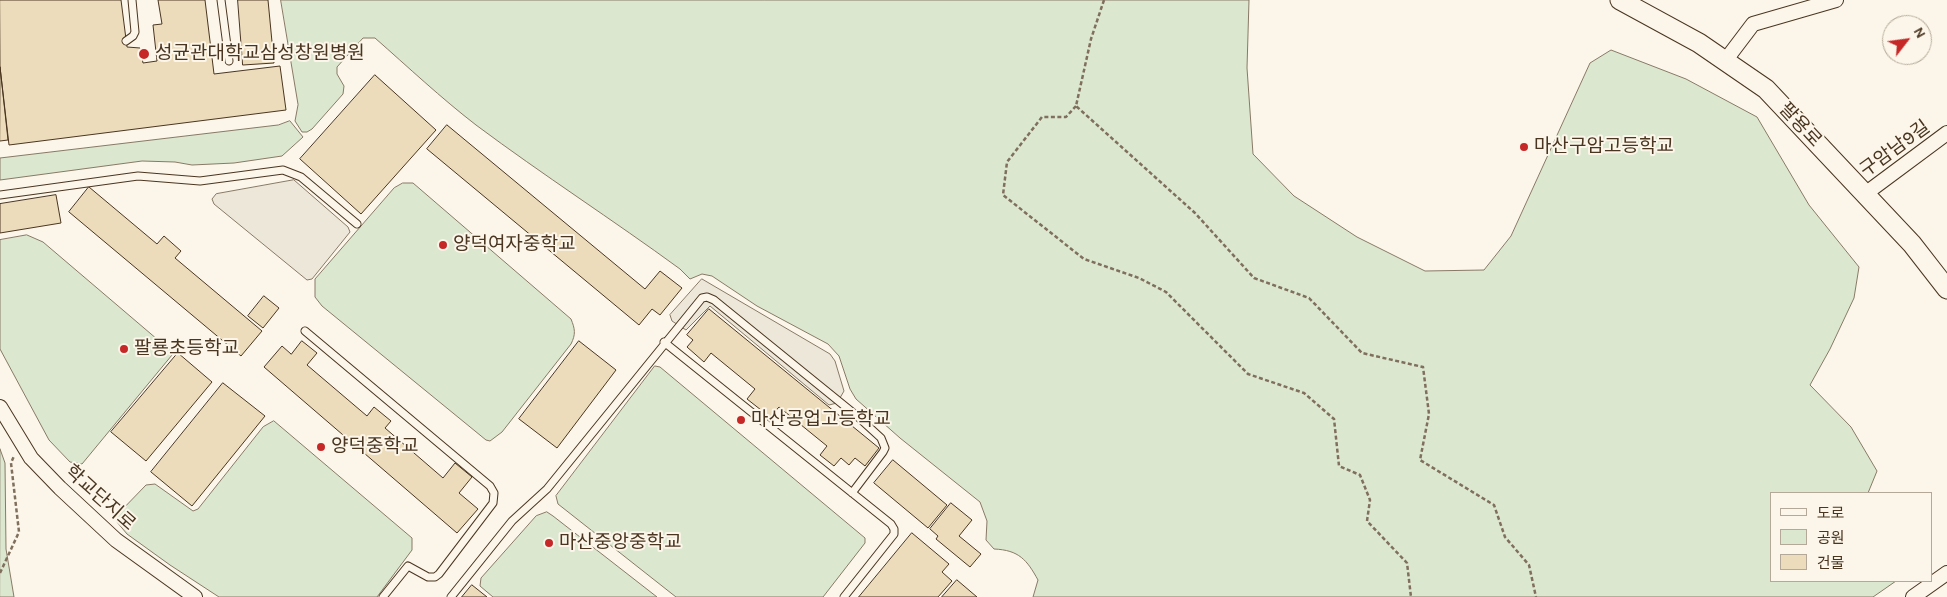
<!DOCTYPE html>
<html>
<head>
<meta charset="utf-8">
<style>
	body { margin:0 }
	#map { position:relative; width:1947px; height:597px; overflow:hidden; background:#fbf6e9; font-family:Karla,"Noto Sans KR",sans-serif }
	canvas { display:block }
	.legend { position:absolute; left:1770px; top:492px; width:162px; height:90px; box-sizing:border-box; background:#fbf6e9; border:1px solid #b4a999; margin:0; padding:6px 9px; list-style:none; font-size:15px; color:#4a3520 }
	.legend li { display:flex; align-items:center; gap:10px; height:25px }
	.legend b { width:25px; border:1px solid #b4a999 }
	.north { position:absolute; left:1882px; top:15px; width:50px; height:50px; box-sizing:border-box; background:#fbf6e9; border:1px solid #b4a999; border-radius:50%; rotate:60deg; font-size:14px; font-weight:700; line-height:20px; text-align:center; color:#4a3520 }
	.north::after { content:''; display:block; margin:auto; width:18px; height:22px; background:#c62828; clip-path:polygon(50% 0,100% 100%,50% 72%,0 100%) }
</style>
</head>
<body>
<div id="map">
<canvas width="1947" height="597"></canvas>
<ul class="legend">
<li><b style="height:6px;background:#fbf6e9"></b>도로</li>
<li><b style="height:14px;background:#dce7d0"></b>공원</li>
<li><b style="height:14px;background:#ecdcbc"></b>건물</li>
</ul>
<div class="north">N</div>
</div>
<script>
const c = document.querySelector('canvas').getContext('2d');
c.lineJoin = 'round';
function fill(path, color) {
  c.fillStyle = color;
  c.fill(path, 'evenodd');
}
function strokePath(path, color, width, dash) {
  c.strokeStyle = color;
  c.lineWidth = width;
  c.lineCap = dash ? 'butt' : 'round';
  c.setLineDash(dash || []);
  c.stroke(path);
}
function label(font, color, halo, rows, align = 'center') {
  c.font = font + ' Karla,"Noto Sans KR",sans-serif';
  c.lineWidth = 4;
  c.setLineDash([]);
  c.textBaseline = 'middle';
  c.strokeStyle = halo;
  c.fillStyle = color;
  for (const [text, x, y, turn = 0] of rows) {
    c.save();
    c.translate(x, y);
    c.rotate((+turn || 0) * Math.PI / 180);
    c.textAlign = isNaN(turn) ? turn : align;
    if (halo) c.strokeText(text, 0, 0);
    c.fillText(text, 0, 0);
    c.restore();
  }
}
const green = new Path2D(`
	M281,0H1249L1247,68L1253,154L1294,196L1357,237L1425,271L1484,270L1511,236L1590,63L1611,50L1686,79L1757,117L1809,205L1859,267L1854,298L1830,349L1810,385L1851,427L1877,471L1868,493H1771V581H1896L1873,597H1033L1038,580C1027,560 1019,550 994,549L986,540L987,521L980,502L900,438L856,399L850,389L839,356L828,344L757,306L712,276L702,274L690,279L680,269C613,220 543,175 476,125C441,98 408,67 375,38H363L337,67V74L344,86L343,94L312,129L307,132H302L295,121L298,105Z
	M290,121L303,137L282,156L234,163L192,165L175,162L142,161L0,180V158L278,125Z
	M403,183H413L571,319C575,329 576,334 571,344L502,432L490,441L486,440L322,306L315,297V279L394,188Z
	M27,235L43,242L171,351L172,355L82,464L70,462L49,440L0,349V240Z
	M655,366L660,367L865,538V543L823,597H676L558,504L556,496Z
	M274,421L412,538V550L377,597H219L170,565L127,534L117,522V515L146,485L155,484L193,511L198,509L263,427Z
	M0,449L5,463L6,549L14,597H0Z
	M547,512L553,516L657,597H493L480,586L481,578L536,516Z`);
fill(green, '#dce7d0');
strokePath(green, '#887966', 1);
const parking = new Path2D(`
	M294,180L348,227L350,232L312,279L307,280L214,204L212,199L216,194Z
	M702,279L830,354L835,361L844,391L837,403L829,405L710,306L686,330L672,321L670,315Z`);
fill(parking, '#ede7d9');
strokePath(parking, '#887966', 1);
const building = new Path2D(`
	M0,0H121L127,47L140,48L143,63L157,61L153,25L162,24L158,0H205L214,74L280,66L286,110L9,145L0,67Z
	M238,0H268L274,63L243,65Z
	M0,67L8,140L0,141Z
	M375,75L436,130L361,214L300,159Z
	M447,125L645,289L660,271L682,288L660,315L652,309L639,325L427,149Z
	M89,187L157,244L164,236L181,251L175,258L262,331L241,356L69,212Z
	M56,195L61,223L0,233V204Z
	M264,296L279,308L263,328L248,316Z
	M709,309L879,448L865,466L855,458L849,465L841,458L834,466L820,455L827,446L779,407L770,417L747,399L755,389L711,353L704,362L687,347L693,340L687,335Z
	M302,341L317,353L307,365L367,416L374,407L391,421L385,428L443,478L455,463L472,477L459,493L478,509L457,533L264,367L282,346L291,354Z
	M579,341L616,370L557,448L519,419Z
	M178,353L212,382L146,461L111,432Z
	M223,383L265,416L192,506L151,472Z
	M893,460L947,505L928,528L874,483Z
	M951,503L972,520L959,536L981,554L970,567L936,539L938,536L930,529Z
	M912,533L949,564L942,572L952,581L938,597H859Z
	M957,580L977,597H942Z
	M472,585L487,597H462Z`);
fill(building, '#ecdcbc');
strokePath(building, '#4a3520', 1);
const lane = new Path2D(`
	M221,0L229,61
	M126,41L133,36L135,32L132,0
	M0,195L138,176L200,181L283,170L301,177L357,224
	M305,331L490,486L494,493L493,503L439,574L435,577H428L408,566L383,597
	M664,342L891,524L894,529V534L844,597
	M451,597L512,521L547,489L702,298L707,297L714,300L857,416L881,438L885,448L883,452L852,493`);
const street = new Path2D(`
	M1725,61L1753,24L1836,0
	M1865,194L1947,133
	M0,407L31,458L60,488L116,540L195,597
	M1913,597L1947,573`);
const secondary = new Path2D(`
	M1620,0L1699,43L1766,89L1912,244L1947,289`);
strokePath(lane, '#4a3520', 9);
strokePath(street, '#4a3520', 16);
strokePath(secondary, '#4a3520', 21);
strokePath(new Path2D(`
	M1104,0L1091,39L1076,106L1195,213L1254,278L1309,298L1362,353L1423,367L1429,414L1420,460L1494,505L1505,537L1529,565L1536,597
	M1076,106L1066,117H1042L1007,162L1003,195L1084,259L1139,278L1166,292L1248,374L1304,393L1334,419L1339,466L1360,475L1370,500L1367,521L1407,563L1411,597
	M0,573L19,532L11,463L14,456`), '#7f6f5c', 2.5, [4, 2.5]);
strokePath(lane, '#fbf6e9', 7);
strokePath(street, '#fbf6e9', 14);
strokePath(secondary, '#fbf6e9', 19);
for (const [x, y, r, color] of [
	[144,54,6,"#c62828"],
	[1524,147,5,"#c62828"],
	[443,245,5,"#c62828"],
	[124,349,5,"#c62828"],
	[741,420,5,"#c62828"],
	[321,447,5,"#c62828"],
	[549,543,5,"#c62828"]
]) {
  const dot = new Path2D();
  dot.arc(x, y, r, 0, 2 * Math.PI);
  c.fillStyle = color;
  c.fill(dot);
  strokePath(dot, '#fbf6e9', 2);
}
label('19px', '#4a3520', '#fbf6e9', [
	["성균관대학교삼성창원병원",155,54],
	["마산구암고등학교",1534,147],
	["양덕여자중학교",453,245],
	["팔룡초등학교",134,349],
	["마산공업고등학교",751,420],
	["양덕중학교",331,447],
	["마산중앙중학교",559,543]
], 'left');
label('19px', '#4a3520', '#fbf6e9', [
	["팔용로",1800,125,47],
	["구암남9길",1895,149,-36],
	["학교단지로",100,498,42]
]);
</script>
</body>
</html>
